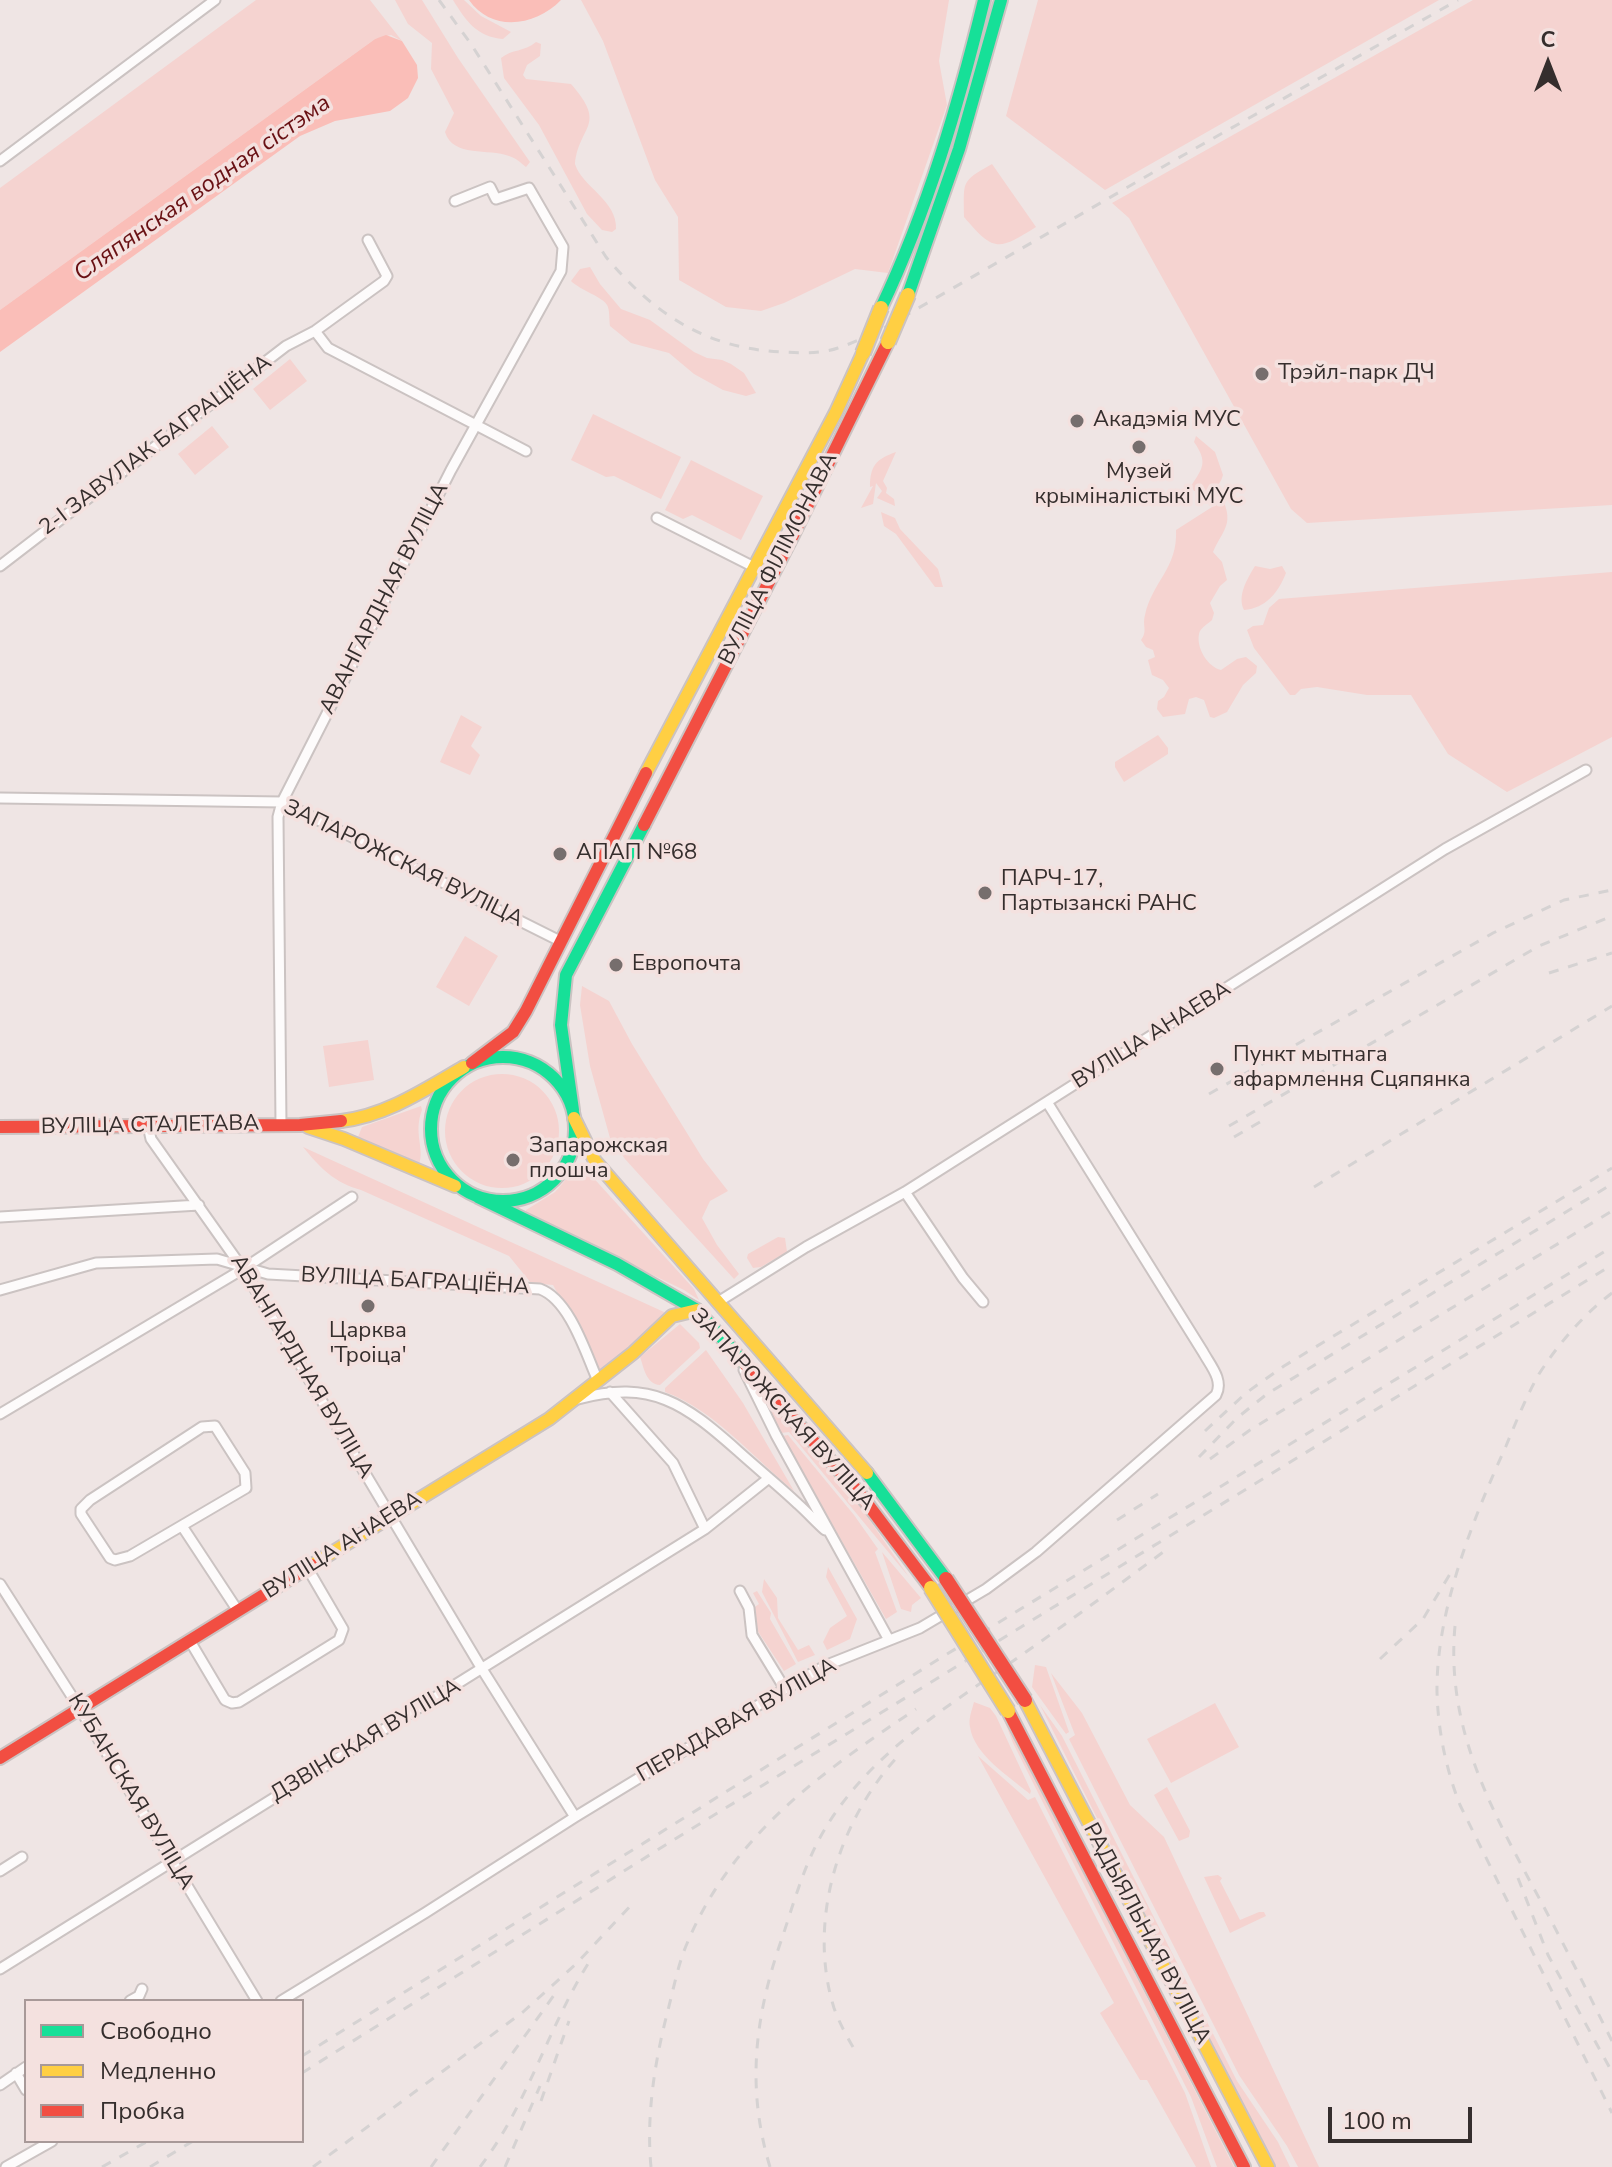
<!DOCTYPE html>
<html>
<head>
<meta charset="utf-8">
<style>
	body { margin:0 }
	#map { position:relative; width:1612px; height:2167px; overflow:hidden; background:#efe5e4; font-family:"Nunito Sans",sans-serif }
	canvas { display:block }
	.legend { position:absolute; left:24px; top:1999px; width:280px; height:144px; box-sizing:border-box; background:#f4e1df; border:2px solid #a89998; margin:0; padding:10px 14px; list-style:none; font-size:24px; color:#352e2d }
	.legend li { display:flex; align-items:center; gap:16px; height:40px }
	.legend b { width:40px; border:2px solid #a89998 }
	.north { position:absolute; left:1508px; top:24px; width:80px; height:80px; -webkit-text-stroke:6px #f4e1df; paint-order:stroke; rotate:0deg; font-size:22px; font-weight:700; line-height:32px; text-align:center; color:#352e2d }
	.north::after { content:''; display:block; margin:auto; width:28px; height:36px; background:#352e2d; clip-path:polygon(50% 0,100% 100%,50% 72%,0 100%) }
	.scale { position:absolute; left:1328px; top:2107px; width:144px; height:36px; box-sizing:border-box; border:4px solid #352e2d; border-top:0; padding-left:10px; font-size:24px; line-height:28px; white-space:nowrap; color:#352e2d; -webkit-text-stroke:6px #f4e1df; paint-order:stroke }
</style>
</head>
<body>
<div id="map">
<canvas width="1612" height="2167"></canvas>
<ul class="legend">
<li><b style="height:10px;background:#16e098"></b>Свободно</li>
<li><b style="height:10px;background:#ffcf43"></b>Медленно</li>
<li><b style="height:10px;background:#f24e42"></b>Пробка</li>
</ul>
<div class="north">С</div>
<div class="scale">100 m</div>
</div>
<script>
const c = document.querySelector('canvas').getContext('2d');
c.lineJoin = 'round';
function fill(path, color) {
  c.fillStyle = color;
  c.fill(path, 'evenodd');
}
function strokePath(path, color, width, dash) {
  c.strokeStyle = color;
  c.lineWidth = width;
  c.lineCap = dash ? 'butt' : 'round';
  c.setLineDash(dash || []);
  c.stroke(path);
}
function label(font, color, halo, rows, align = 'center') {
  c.font = font + ' "Nunito Sans",sans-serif';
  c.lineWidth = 7;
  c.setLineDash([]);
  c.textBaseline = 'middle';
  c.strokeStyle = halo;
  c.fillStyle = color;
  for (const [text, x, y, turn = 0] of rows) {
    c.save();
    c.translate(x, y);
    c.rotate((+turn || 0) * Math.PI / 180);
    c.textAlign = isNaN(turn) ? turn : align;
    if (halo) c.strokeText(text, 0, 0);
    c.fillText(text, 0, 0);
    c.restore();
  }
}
fill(new Path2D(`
	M256,0H370L402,41L391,35L375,39L0,310V188Z
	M395,0H422L458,58L530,162L526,167C521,163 516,158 509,156C489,148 453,158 445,132L454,113L431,69L432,43L408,24Z
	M453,0H464L481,16L511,32L503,39C477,37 466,21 453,0Z
	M581,0H949L939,61L947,105L888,273L855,269L784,303L761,311L726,307L679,280L678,217L655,180L603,41Z
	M1038,0H1439L1105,190L1006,116Z
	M1473,0H1612V505L1307,523L1291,509L1129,218L1112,203Z
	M536,42L541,44L540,56L527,65L523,75L526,79L571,84C608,126 579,125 575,164C582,187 617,200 616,229L612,232L602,230L587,214L539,125L504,78L501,58C512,49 524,52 536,42Z
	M992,164L1036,227C998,251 994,252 964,217C964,181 960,182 992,164Z
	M590,267L600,284L621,309L650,320L694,352L707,358L722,360L731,364L744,373L756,393L746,396L723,390L694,374L669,353L631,343L610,326C609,320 610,310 607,305C603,297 580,290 571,281L580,269Z
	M290,359L307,381L270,410L253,389Z
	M593,414L681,457L661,499L614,476L606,477L571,460Z
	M212,426L229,447L195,475L178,454Z
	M1196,436L1215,452L1223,475C1219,490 1208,493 1194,491L1191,486C1203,468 1208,462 1194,442Z
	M896,452L883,481L887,488L886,493L894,499L895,506L877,498L882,491L876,483L873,504L861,508L873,486L870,487C870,466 876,459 896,452Z
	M691,460L763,496L741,540L692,515L683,519L665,510Z
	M1223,500C1234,525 1222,531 1213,552L1222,562L1227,580L1220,586L1210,603L1214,613L1212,620C1208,624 1200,628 1199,634C1196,648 1208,667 1221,670L1237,659L1246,657L1257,666L1256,673L1243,685L1227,712L1214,718L1210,717L1204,700L1196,697L1189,699L1185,714L1163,717L1157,709L1158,701L1164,697L1169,688L1163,680L1152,675L1148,660L1155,657L1153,650L1146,647L1141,640C1148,631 1142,626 1145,615C1152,582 1178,568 1176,530Z
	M881,512L895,518L900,529L938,569L943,587H935L896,534L884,526Z
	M1255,566L1270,569L1282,566L1286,573C1278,593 1266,608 1244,610C1237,596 1247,579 1255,566Z
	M1612,572V737L1507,792L1448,754L1411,695H1367L1317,687L1301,689L1295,695H1290L1254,648L1247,630L1253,626L1263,625L1269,608L1279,599Z
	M461,715L482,727L471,746L480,755L470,775L440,762Z
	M1158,735L1168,748V754L1124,782L1115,767V762Z
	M465,936L498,956L469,1006L436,987Z
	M582,986L609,1001L632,1044L703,1159L728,1191L710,1201L702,1218L717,1245L739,1274L734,1279L625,1159L610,1138L590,1066L580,1005Z
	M368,1040L374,1080L329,1087L323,1046Z
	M445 1131a57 57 0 1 1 114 0a57 57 0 1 1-114 0Z
	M421,1106L422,1110C413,1133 425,1149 419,1164L358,1137L362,1127Z
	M303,1147L664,1312L662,1318L601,1372L553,1285L531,1283L509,1256L361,1190C335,1183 320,1168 303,1147Z
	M580,1163L694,1289L699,1300L684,1290L525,1214L526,1210L555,1192Z
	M778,1237L785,1238L787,1252L761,1267L753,1268L747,1258L748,1254Z
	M680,1324L699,1343L700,1348L660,1385C646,1384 644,1368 640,1357Z
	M706,1350L743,1403L794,1491C752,1457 716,1411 665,1392V1388Z
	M769,1399L857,1502L909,1577L789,1432L781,1433L768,1409Z
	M788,1435L854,1515L878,1549L875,1552L897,1612L886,1619L782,1436Z
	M882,1552L921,1598L912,1605L911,1612L901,1609Z
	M828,1567L857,1619L850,1639L827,1650L823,1642L830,1628L847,1616L826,1577Z
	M764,1579L777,1598L778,1618L798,1650L809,1645L815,1655L798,1662L762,1592Z
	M757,1591L771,1613L770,1619L796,1664L784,1671L755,1627L752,1609L759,1604L753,1593Z
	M1035,1665L1046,1667L1069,1732L1066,1734L1032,1687Z
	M1051,1673L1082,1713L1130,1805L1164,1837L1319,2167H1298L1287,2146L1239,2075L1069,1739L1075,1735Z
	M974,1702L990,1708L996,1716L1031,1791L1030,1794C1010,1777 974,1755 970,1727C968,1719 972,1710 974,1702Z
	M1215,1703L1239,1747L1171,1783L1147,1739Z
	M1040,1705L1062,1736L1237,2081L1278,2142L1290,2167H1273Z
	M1002,1715L1234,2167H1217L1191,2097L1013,1743Z
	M978,1756L1028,1800L1035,1797L1185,2093L1211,2167H1196L1147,2080H1140L1100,2013L1114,2003Z
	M1167,1787L1190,1831L1189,1837L1179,1841L1154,1795Z
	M1218,1875L1222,1878L1220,1881L1240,1920L1259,1912H1264L1266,1916L1230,1933L1204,1877Z`), '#f5d3d0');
fill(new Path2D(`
	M469,0H561C536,26 492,33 469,0Z
	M386,35L402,41L417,65L418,78L408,98L390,111L335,121L300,136L0,352V310L375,39Z`), '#fabeb8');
const street = new Path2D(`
	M0,161L215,0
	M315,331L328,348L526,451
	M657,518L754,567
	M0,566L286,346L315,331L384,281L387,276L368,240
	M0,798L282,802L562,942
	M281,1125L278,817L282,802L451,470L561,271L563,247L529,188L496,199L490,187L455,201
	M148,1126L151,1139L243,1269L482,1669L575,1817
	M905,1192L963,1278L983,1302
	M0,1217L199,1205
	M0,1290L96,1263L217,1259L268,1274L540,1289C570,1300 586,1354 598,1381
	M718,1302L806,1247L905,1192L1445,849L1586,770
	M744,1370L776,1435L889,1640
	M610,1392L673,1463L705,1529
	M578,1399C652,1379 685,1404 738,1451C758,1469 779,1486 798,1504C808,1513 816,1522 825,1530
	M0,1414L243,1269L352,1197
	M215,1426L245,1473L246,1488L130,1556L115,1560L110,1558L81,1514V1509L90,1500L202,1427Z
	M182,1526L238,1611
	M0,1584L80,1709L257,2001
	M740,1591L749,1608L752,1635L785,1689
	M190,1641L225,1700L232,1703L239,1702L339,1640L343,1629L308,1569
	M0,1871L22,1857
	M0,1969L705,1529L769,1478
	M130,2001L139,1996L142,1989
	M281,2001L425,1913L575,1817L785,1689L827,1665L920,1628L986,1589L1036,1552L1216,1395C1224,1380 1210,1365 1203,1352L1047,1102
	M16,2073L26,2090
	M0,2085L26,2067
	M6,2167L52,2141`);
const fast = new Path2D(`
	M908,295L959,149L1001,0
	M881,308C928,209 958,106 984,0
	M431 1129a72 72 0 1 1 144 0a72 72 0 1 1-144 0Z
	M573,1110L561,1025L566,975L644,825
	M478,1197L617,1264L697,1310L745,1364
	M867,1473L946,1579`);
const slow = new Path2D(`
	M646,773L836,412L863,353
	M574,1118L595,1161L867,1473
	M341,1121C386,1116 426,1089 464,1067
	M308,1127L344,1139L455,1186
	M312,1565L549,1419L633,1353L672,1316L697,1310
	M1025,1700L1268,2167`);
const jam = new Path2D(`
	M644,825L793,535L888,342
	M472,1063L513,1032L526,1011L646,773
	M0,1127L300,1125L341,1121
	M745,1364L860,1494L931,1588
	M1008,1711L1244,2167
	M0,1758L312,1565`);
strokePath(street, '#cbc3c2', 13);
strokePath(fast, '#cbc3c2', 16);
strokePath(slow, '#cbc3c2', 16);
strokePath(jam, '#cbc3c2', 16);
strokePath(street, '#fdfbfb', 9);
strokePath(fast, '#16e098', 12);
strokePath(slow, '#ffcf43', 12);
strokePath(jam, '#f24e42', 12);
strokePath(new Path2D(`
	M439,0L471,44L606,257C654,314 706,349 783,352C800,353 821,354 838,348C851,344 864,337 877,332L1173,161L1458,0
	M1549,973L1612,953
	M1209,1094L1493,933L1564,900L1612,890
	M1229,1126L1539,946L1612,916
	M1234,1137L1265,1119
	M1314,1187L1612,1006
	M1612,1293C1583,1315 1559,1343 1539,1374C1526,1397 1516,1422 1506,1446C1473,1519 1436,1611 1437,1692C1438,1731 1446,1769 1460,1805L1612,2113
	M1205,1431L1246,1393L1284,1366L1612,1168
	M1199,1457L1237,1418L1267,1394L1612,1184
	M1210,1459L1250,1430L1612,1211
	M1117,1520L1158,1494
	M1455,1626C1445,1734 1497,1819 1546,1911C1569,1954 1590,1997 1612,2041
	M1380,1659L1423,1619L1450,1574
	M1518,1878L1548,1955L1612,2072
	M853,2047C846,2035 839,2022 834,2008C807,1922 838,1821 899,1755
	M302,2056L939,1659L1612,1247
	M302,2073L675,1839L1612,1265
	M541,2101L569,2021
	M102,2167L148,2141
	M150,2167L193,2141
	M313,2167L523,2012L576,1964L634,1902
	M431,2167L557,1991
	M480,2167C529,2103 549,2023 593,1956
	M505,2167L540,2086
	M651,2167C646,2115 655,2060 668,2010C673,1991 677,1970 684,1951C728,1838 819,1774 916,1709
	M770,2167C747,2091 754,2022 779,1947C792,1910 802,1869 822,1834C868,1753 949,1706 1023,1654C1073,1619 1121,1583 1170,1547`), '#d5d2d2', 3, [10, 10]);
const slowBridge = new Path2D(`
	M888,342L908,295
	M863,353L881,308
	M931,1588L1008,1711`);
const jamBridge = new Path2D(`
	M946,1579L1025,1700`);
strokePath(slowBridge, '#cbc3c2', 18, []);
strokePath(jamBridge, '#cbc3c2', 18, []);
strokePath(slowBridge, '#ffcf43', 14);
strokePath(jamBridge, '#f24e42', 14);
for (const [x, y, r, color] of [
	[1262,374,8,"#766e6d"],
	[1077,421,8,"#766e6d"],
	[1139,447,8,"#766e6d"],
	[560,854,8,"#766e6d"],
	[985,893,8,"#766e6d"],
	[616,965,8,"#766e6d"],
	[1217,1069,8,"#766e6d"],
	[513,1160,8,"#766e6d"],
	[368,1306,8,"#766e6d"]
]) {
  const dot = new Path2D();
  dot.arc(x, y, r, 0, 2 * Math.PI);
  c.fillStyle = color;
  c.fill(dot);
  strokePath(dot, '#f4e1df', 3);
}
label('22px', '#352e2d', '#f4e1df', [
	["Трэйл-парк ДЧ",1278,374],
	["Акадэмія МУС",1093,421],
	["Музей",1139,473,"center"],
	["крыміналістыкі МУС",1139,498,"center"],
	["АПАП №68",576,854],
	["ПАРЧ-17,",1001,880],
	["Партызанскі РАНС",1001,905],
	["Европочта",632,965],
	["Пункт мытнага",1233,1056],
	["афармлення Сцяпянка",1233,1081],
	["Запарожская",529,1147],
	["плошча",529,1172],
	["Царква",368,1332,"center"],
	["'Троіца'",368,1357,"center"]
], 'left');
label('22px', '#352e2d', '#f4e1df', [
	["2-І ЗАВУЛАК БАГРАЦІЁНА",156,446,-37],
	["ВУЛІЦА ФІЛІМОНАВА",779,559,-63],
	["АВАНГАРДНАЯ ВУЛІЦА",385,599,-63],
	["ЗАПАРОЖСКАЯ ВУЛІЦА",403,864,26],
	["ВУЛІЦА АНАЕВА",1152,1036,-32],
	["ВУЛІЦА СТАЛЕТАВА",150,1126,-1],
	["ВУЛІЦА БАГРАЦІЁНА",415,1282,3],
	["АВАНГАРДНАЯ ВУЛІЦА",301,1367,59],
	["ЗАПАРОЖСКАЯ ВУЛІЦА",782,1410,48],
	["ВУЛІЦА АНАЕВА",343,1546,-32],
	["ПЕРАДАВАЯ ВУЛІЦА",737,1721,-30],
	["ДЗВІНСКАЯ ВУЛІЦА",366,1741,-31],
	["КУБАНСКАЯ ВУЛІЦА",130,1792,59],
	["РАДЫЯЛЬНАЯ ВУЛІЦА",1146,1934,62]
]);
label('italic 24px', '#691114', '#f4e1df', [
	["Сляпянская водная сістэма",203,189,-35]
]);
</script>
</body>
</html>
